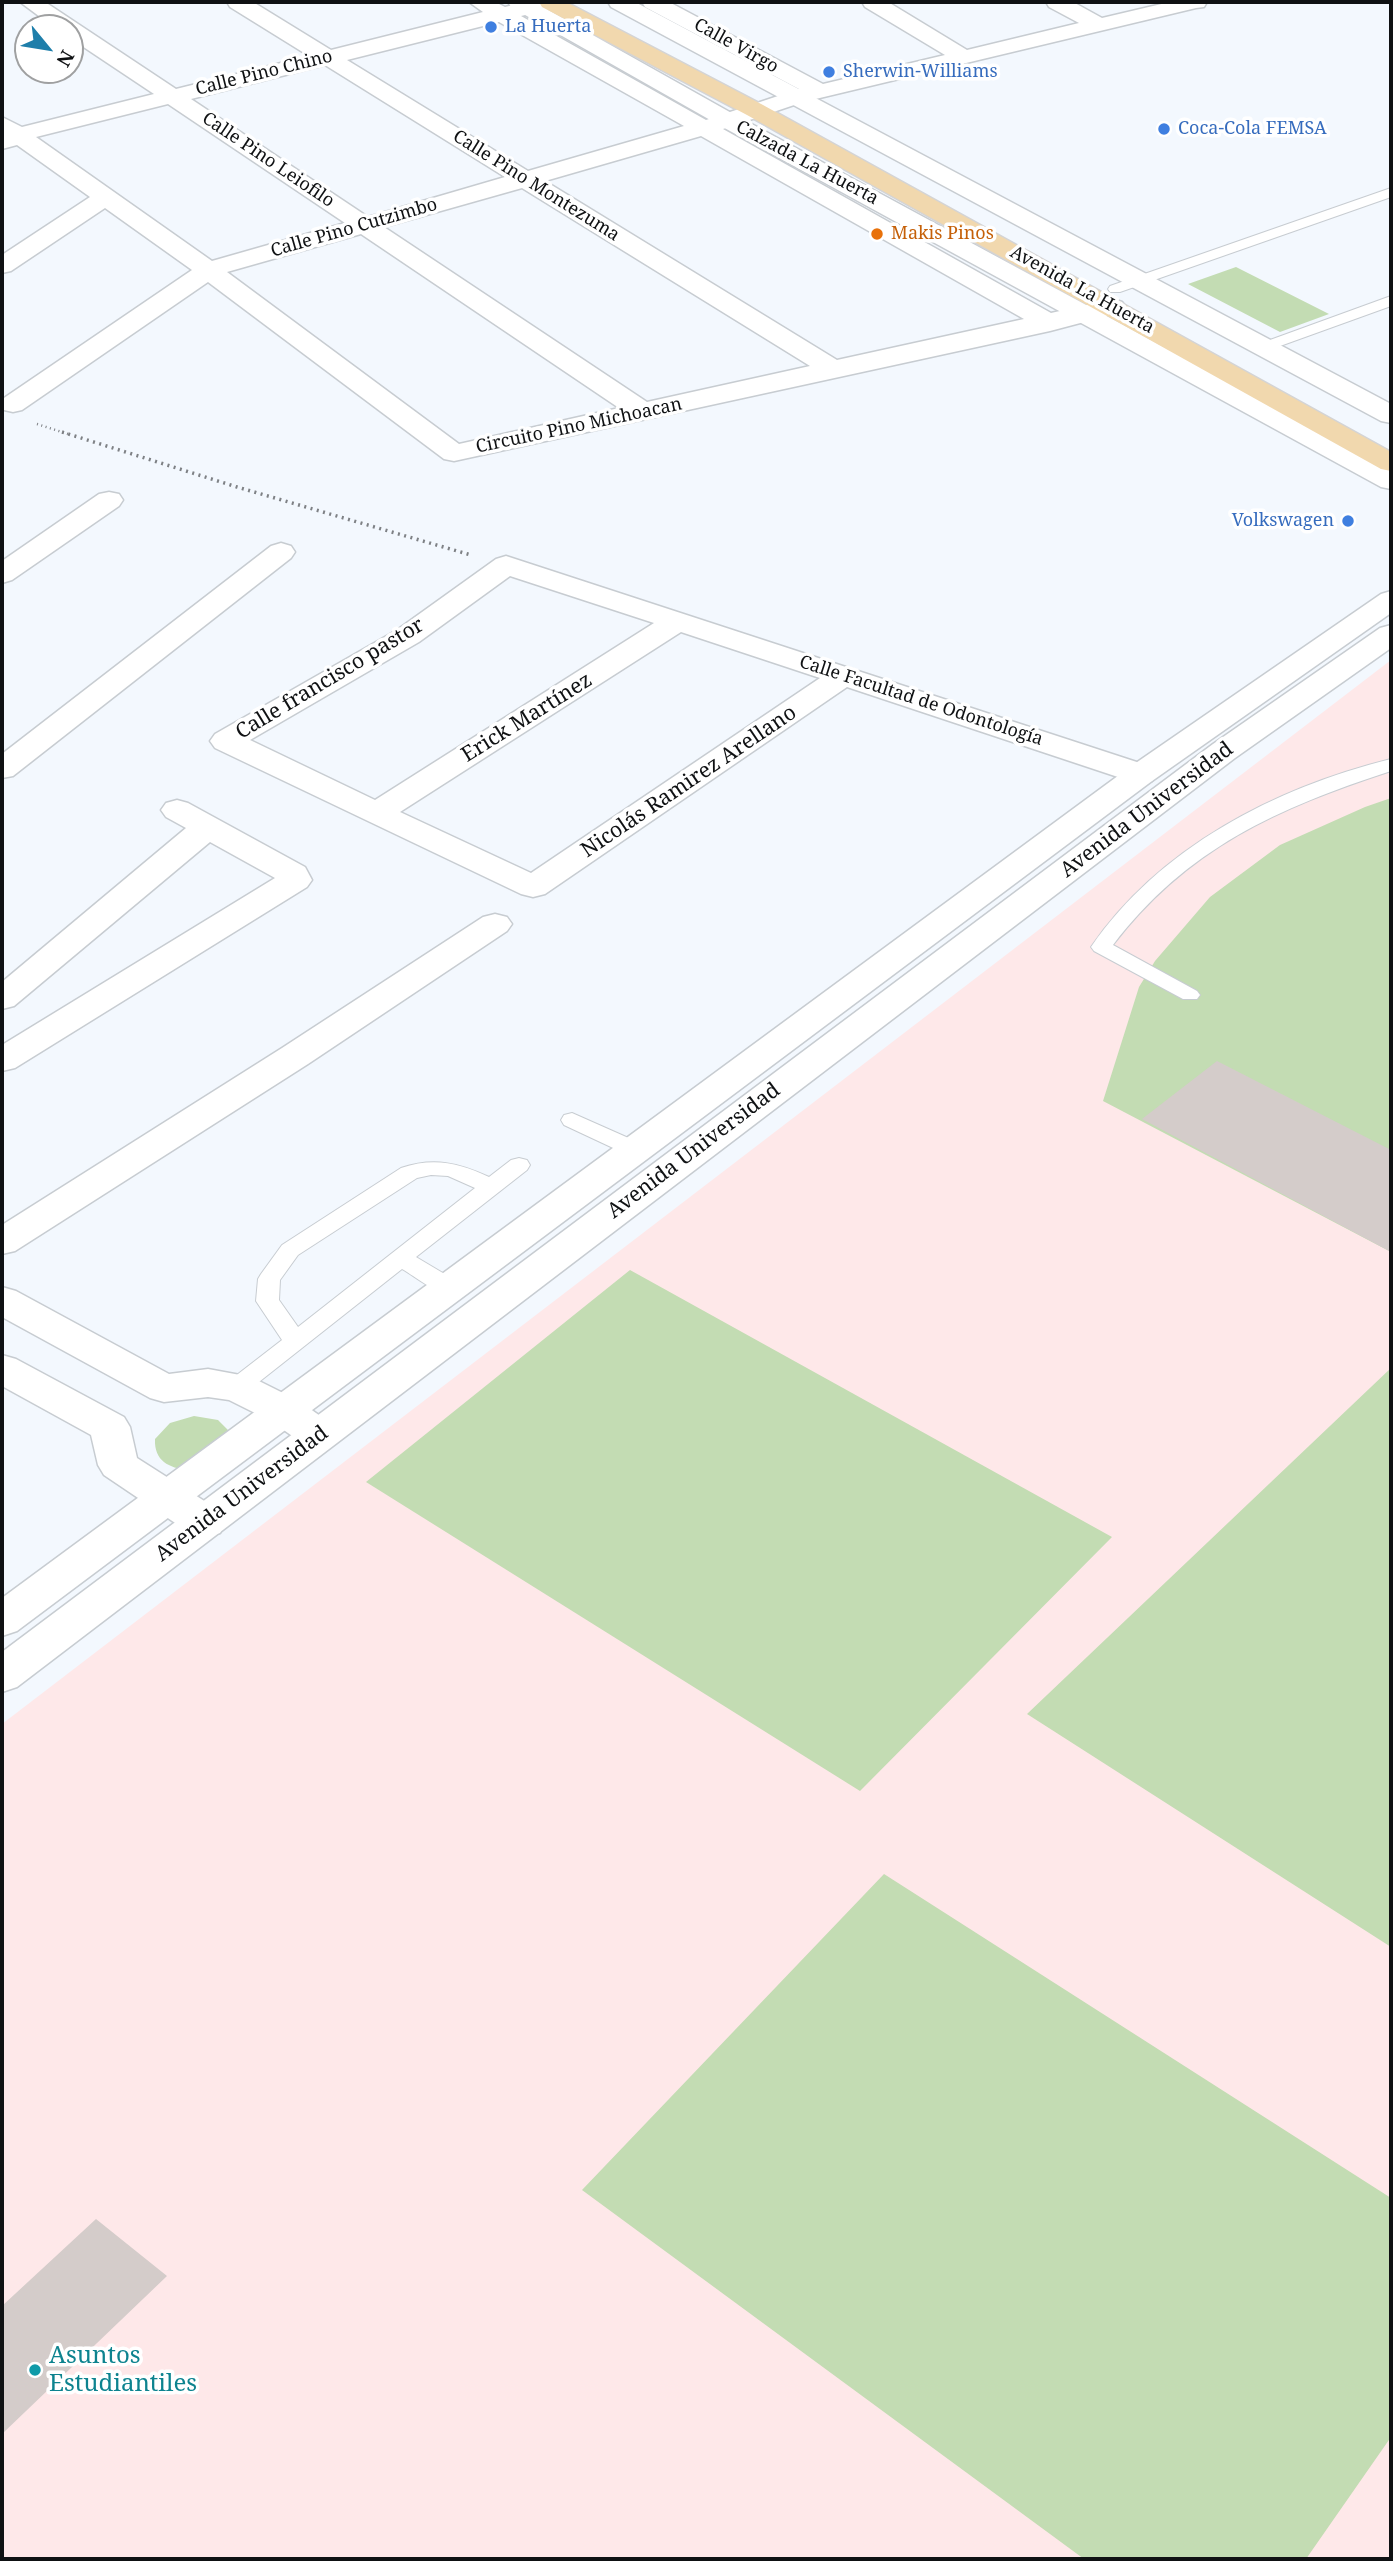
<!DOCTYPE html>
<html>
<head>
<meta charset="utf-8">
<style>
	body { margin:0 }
	#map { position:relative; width:1393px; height:2561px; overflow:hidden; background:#f3f8fe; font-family:"Noto Serif",serif }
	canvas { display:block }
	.frame { position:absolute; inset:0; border:4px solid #0f1113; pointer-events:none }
	.north { position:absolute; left:14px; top:14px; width:70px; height:70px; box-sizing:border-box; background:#fff; border:2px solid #9fa0a1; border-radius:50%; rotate:120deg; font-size:19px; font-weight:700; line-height:28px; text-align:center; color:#0f1113 }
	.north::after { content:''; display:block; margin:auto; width:24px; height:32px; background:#1e7eaa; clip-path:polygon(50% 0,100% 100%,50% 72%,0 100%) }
</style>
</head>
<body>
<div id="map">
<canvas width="1393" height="2561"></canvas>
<div class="frame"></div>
<div class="north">N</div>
</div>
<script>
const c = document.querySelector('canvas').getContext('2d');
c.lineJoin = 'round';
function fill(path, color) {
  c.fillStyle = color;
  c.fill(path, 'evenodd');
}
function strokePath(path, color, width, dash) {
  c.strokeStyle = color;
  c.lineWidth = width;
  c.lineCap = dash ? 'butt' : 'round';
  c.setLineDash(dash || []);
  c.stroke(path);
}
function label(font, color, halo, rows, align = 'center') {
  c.font = font + ' "Noto Serif",serif';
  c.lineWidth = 7;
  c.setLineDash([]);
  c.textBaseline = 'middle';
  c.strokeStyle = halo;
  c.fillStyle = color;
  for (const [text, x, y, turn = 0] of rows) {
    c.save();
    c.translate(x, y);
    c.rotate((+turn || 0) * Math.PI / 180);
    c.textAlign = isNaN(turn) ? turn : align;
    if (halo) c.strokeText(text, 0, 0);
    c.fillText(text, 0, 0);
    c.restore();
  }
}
fill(new Path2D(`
	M1391,660V2559H2V1724Z`), '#fee8e9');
fill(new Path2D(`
	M1236,267L1329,314L1280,332L1188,284Z
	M1391,798V1252L1103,1101L1139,987L1155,961L1210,897L1280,845L1365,807Z
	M630,1270L1112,1537L860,1791L366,1482Z
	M1391,1368V1947L1027,1714Z
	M194,1416L218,1420L231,1433L188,1470C169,1468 154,1461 155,1439L170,1423Z
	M884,1874L1391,2198V2437L1306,2559H1084L582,2190Z`), '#c3dcb3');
fill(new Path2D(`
	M1217,1061L1391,1150V1252L1142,1119Z
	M96,2219L167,2276L2,2434V2306Z`), '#d4ccca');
const lane = new Path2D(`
	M1391,188V197L1120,292H1110L1108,289L1110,286Z
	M1391,296V306L1269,350H1259L1256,347L1259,344Z
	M1391,759V771C1278,808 1187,848 1113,945L1197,991L1200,995L1197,999H1183L1094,951L1091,947C1160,847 1275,788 1391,759Z
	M572,1113L642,1144L645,1149L642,1154H626L564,1125L561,1120L564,1115Z
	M519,1158L527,1160L530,1165L527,1170L416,1257L458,1282L461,1287L458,1292C439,1298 418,1278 402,1269L245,1393L237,1395L229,1393L225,1387L229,1381L282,1340L256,1301L258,1279L261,1274L282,1245L401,1168C434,1157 459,1163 489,1177L511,1160ZM431,1175L448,1176L475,1188L298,1327L279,1300L280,1280L298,1255L417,1178Z`);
const street = new Path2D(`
	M20,2H45L176,89L309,56L230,7L227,2H253L331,50L483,12L469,2H495L505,7L526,2H562L559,7L521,16L706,120L799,89L645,7L642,2H669L823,84L945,55L865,7L862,2H888L967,50L1079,23L1049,7L1046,2H1073L1102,18L1170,2H1207L1204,7L1196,8L803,102L723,129L1051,313L1113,299L1122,302L1126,307L1122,312L1050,331L454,461L444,459L208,282L22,410L13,412L4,410V398L192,270L105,208L11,271L2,273V255L90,197L17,145L2,149V117L22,127L154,94L70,38V28H55ZM499,22L684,126L528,171L347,60ZM325,65L505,177L368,217L191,99ZM168,104L345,223L212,261L36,137ZM701,136L1024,319L837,360L545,181ZM522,188L810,366L647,402L384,227ZM361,234L619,408L459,444L227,272Z
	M109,492L119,494L123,500L119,506L12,580L2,583V561L99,494Z
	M281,543L291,546L295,552L291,558L13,776L2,778V754L271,546Z
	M506,556L1152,767L1157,774L1152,781L1141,784L1130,781L847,687L545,894L533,897L521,894L215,748L210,741L215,734L397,630L496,559ZM510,576L654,623L375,800L250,740L419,642ZM681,632L820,678L531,873L400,812Z
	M177,800L188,803L305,867L312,880L307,887L15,1068L2,1071V1045L275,878L210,842L14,1006L2,1009V982L186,828L166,817L161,810L166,803Z
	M495,914L507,917L512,924L507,931L308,1064L15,1251L2,1254V1225L282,1048L483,917Z
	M2,1287L16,1291L169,1374L208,1369L251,1377L299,1401L333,1425L339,1435L333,1445L319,1449L305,1445L271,1421L229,1400L208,1397L164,1402L150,1398L2,1317Z
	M2,1355L16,1359L124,1417L130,1427L137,1458L220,1511L226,1522L220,1533L205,1537L190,1533L104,1475L98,1465L91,1435L2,1386Z`);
const secondary = new Path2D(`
	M508,2H534L735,115L1391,470V489L1381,487L719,125L511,7Z
	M608,2H635L1391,404V423L1381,421L611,7Z
	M1391,591V613L1152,781L17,1631L2,1636V1598L1130,767L1381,594Z
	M1391,625V648L1235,758L17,1687L2,1692V1652L1213,744L1380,628Z`);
const primary = new Path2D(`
	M539,2H566L763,105L1391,452V471L1381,469L747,115L542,7Z`);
strokePath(lane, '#c7ccd1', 2);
strokePath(street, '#c7ccd1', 3);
strokePath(secondary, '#c7ccd1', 3);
strokePath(primary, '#d4d4d5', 3);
strokePath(new Path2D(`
	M37,424L68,434`), '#7e8185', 2.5, [1, 3.5]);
strokePath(new Path2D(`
	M62,432L237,487L471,555`), '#7e8185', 3.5, [2, 4.5]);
fill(lane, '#fff');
fill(street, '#fff');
fill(secondary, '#fff');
fill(primary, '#f1d8ae');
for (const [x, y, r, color] of [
	[491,27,7,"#3f7fe0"],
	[829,72,7,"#3f7fe0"],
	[1164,129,7,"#3f7fe0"],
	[877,234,7,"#e8710a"],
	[1348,521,7,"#3f7fe0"],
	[35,2370,7,"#0f9aa8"]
]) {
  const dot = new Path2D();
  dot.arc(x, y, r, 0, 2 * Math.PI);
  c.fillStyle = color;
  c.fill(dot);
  strokePath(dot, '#fff', 2.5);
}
label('18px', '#366cbe', '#fff', [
	["La Huerta",505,27],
	["Sherwin-Williams",843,72],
	["Coca-Cola FEMSA",1178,129],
	["Volkswagen",1334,521,"right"]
], 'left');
label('18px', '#0f1113', '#fff', [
	["Calle Virgo",736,46,29],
	["Calle Pino Chino",264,73,-14],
	["Calle Pino Leiofilo",268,160,34],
	["Calzada La Huerta",807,163,28],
	["Calle Pino Montezuma",536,186,32],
	["Calle Pino Cutzimbo",354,228,-16],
	["Avenida La Huerta",1082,290,29],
	["Circuito Pino Michoacan",579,426,-12],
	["Calle Facultad de Odontología",921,701,18]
]);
label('18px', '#c56008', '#fff', [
	["Makis Pinos",891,234]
], 'left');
label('21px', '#0f1113', '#fff', [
	["Calle francisco pastor",330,679,-31],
	["Erick Martínez",527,718,-32],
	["Nicolás Ramirez Arellano",689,782,-34],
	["Avenida Universidad",1147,810,-37],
	["Avenida Universidad",694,1151,-37],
	["Avenida Universidad",242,1494,-37]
]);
label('24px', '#0d838f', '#fff', [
	["Asuntos",49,2356],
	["Estudiantiles",49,2384]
], 'left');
</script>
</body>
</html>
